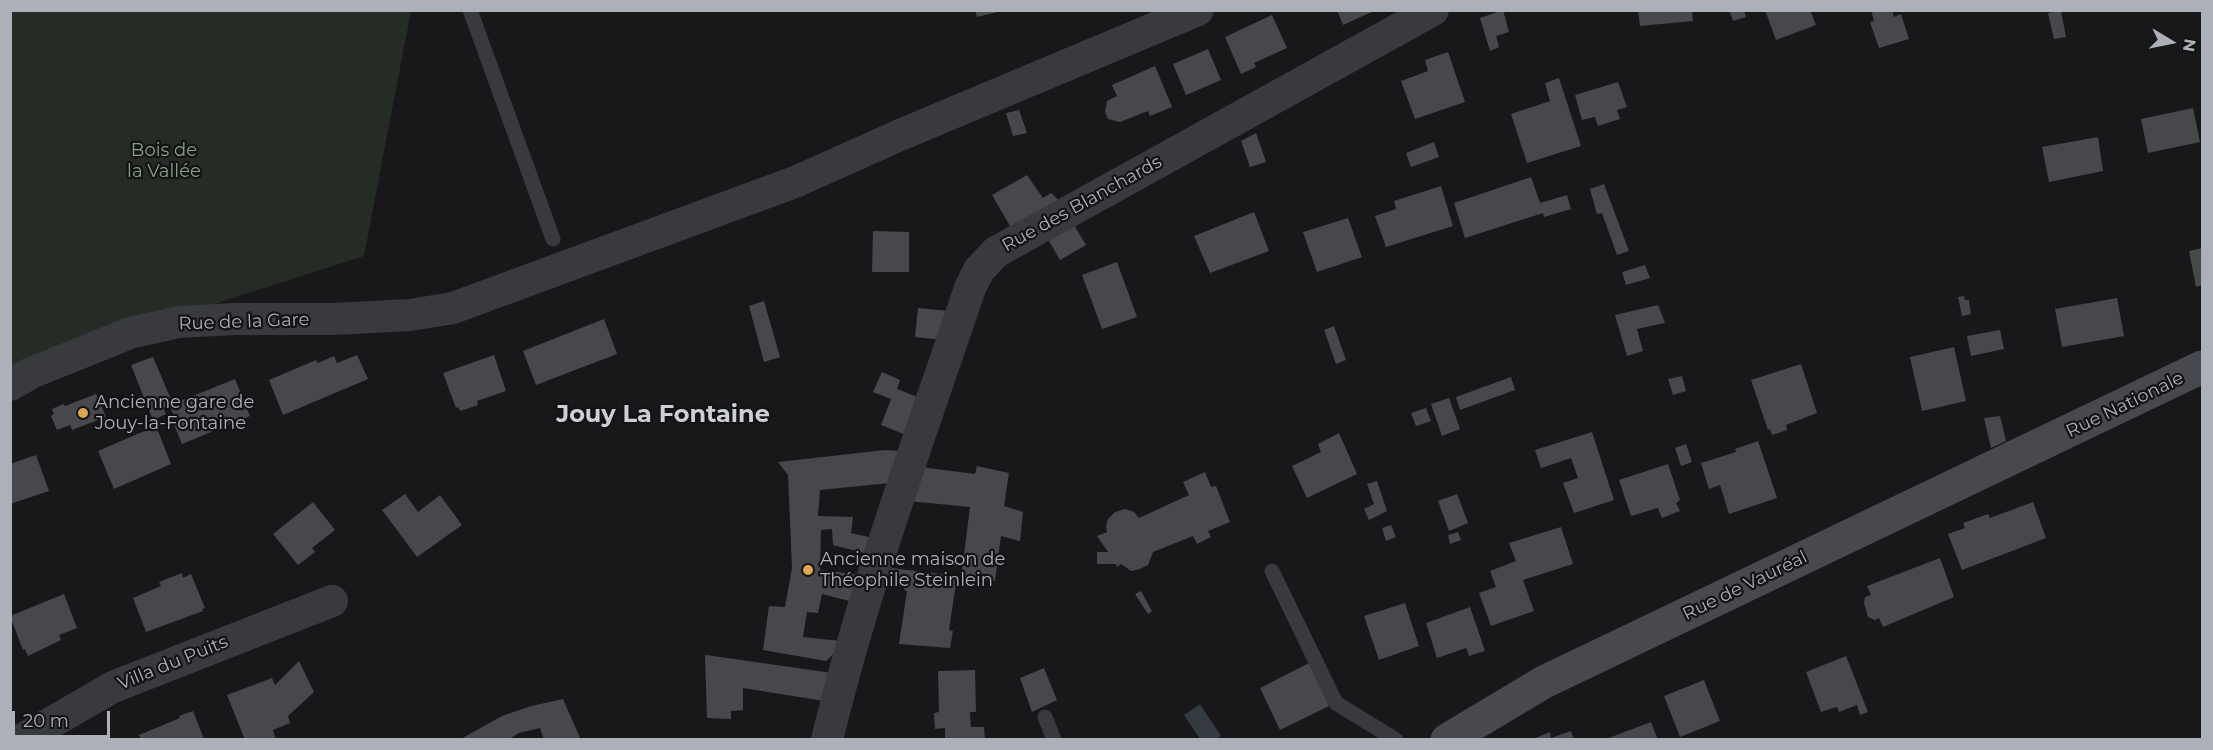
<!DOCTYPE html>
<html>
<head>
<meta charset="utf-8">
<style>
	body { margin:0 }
	#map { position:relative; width:2213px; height:750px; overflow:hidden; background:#18181a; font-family:Montserrat,sans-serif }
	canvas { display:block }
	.frame { position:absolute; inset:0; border:12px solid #acb0b8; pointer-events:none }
	.north { position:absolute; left:2141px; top:12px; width:60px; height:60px; -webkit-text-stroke:4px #131315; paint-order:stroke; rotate:100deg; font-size:16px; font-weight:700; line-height:24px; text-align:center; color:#acb0b8 }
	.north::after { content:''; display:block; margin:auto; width:21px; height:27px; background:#acb0b8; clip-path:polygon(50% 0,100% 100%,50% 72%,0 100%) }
	.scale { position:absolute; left:12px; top:711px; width:98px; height:27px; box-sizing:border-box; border:3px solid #acb0b8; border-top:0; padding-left:8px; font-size:18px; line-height:21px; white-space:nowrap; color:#acb0b8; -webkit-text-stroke:4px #131315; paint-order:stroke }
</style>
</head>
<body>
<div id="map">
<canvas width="2213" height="750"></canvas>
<div class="frame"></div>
<div class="north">N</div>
<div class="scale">20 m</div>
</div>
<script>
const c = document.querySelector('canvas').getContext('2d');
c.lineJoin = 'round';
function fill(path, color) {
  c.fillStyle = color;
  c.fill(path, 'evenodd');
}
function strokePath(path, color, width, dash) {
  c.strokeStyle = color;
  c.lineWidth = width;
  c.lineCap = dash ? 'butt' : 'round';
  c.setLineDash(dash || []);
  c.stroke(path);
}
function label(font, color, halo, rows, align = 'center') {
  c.font = font + ' Montserrat,sans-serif';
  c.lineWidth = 4.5;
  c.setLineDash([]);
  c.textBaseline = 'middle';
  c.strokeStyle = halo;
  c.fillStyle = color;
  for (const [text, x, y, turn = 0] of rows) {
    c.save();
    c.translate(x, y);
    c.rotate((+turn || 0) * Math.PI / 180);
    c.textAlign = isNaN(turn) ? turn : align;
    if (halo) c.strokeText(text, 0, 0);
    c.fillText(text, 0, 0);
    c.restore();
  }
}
fill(new Path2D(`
	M11,11H411L364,256L11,369Z`), '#252c25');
fill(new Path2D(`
	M1200,704L1221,736L1216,739H1200L1184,715Z`), '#333b41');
fill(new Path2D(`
	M975,10H1001V11L977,17Z
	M1337,10H1376L1343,25Z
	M1503,10L1509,32L1496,36L1499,47L1490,51L1480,18Z
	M1638,10H1692L1693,21L1640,26Z
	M1729,10H1744L1746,17L1733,21Z
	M1765,10H1810L1816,25L1776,40Z
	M1871,10H1892L1894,17L1901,14L1909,39L1879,48L1870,22L1874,21Z
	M2061,11L2066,37L2054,39L2048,13Z
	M1272,15L1287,48L1254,63L1256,67L1241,74L1225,37Z
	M1208,49L1221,80L1186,95L1173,64Z
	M1448,52L1465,102L1415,119L1401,81L1428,71L1425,60Z
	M1155,66L1172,107L1150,116L1148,111L1120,122L1108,119L1105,112L1107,101L1117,96L1112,85Z
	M1559,78L1581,146L1527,163L1511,114L1550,101L1545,83Z
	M1618,82L1627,107L1617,110L1620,119L1598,126L1595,117L1582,120L1575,95Z
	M2193,108L2200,142L2148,153L2141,119Z
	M1019,110L1027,133L1013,136L1006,113Z
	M1256,133L1266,162L1250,167L1241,141Z
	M2098,137L2103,171L2049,182L2042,147Z
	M1434,142L1439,157L1411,167L1406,153Z
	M1027,175L1043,198L1051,193L1062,203L1014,233L992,195Z
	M1531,177L1540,203L1567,195L1571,209L1544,217L1543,213L1465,238L1454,203Z
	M1604,184L1629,251L1617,255L1602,213L1597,214L1590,189Z
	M1441,186L1453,226L1386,247L1375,216L1396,209L1394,201Z
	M1254,212L1269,251L1210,273L1194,236Z
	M1348,218L1362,257L1317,272L1303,232Z
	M1074,225L1086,245L1060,260L1049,241Z
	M873,231L909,232V272H872Z
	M2202,248V285L2196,287L2189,251Z
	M1117,262L1137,317L1102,329L1082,275Z
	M1645,265L1650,278L1626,285L1622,272Z
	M1964,296L1965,300H1969L1971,314L1962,316L1958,297Z
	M2117,298L2124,336L2062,347L2055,309Z
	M764,301L780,357L764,362L749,306Z
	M1658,305L1665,323L1637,329L1643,351L1627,356L1615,315Z
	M918,308L949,311L942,340L915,337Z
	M604,319L617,354L536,385L523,351Z
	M1334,326L1346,360L1336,364L1324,330Z
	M2000,330L2004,349L1971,356L1967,336Z
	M1954,347L1966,401L1922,411L1910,357Z
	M357,355L368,379L283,415L269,380L316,360L318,363L334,356L337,363Z
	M494,355L506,391L477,401L478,405L460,411L458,407L456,408L443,373Z
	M153,357L173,404L235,379L250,416L182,444L170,415L173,414L170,406L163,408L166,414L153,420L131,365Z
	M1801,364L1817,413L1786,425L1787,430L1772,435L1770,429L1768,430L1751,380Z
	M882,372L900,380L897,389L920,398L906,435L881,425L891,399L873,392Z
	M1682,376L1686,391L1673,395L1668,379Z
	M1511,377L1515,390L1460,410L1456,397Z
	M96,394L106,417L72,430L70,425L57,430L51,416L54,414L52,409L63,404L65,406Z
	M1449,398L1460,429L1442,436L1431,404Z
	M1426,408L1431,421L1416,426L1411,413Z
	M2000,416L2006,441L1991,448L1984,418Z
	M156,426L171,464L114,489L98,451Z
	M1592,432L1614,500L1574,513L1563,483L1578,478L1571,458L1541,468L1535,450Z
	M1339,433L1357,474L1307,498L1292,466L1321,452L1318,444Z
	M1758,441L1777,498L1729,514L1720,485L1709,489L1701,463L1736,452L1735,449Z
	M1686,444L1692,462L1681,466L1675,448Z
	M885,450L900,451L890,483L820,490L818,516L853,517L851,533L873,538L868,554L833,545L832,529L821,530L820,570L862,575L853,602L822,594L818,613L807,612L803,637L841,641L839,649L826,661L763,650L769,606L785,607L792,568L788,475L778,462Z
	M36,455L49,491L10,504V464Z
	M1668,464L1680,500L1676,503L1680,511L1662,518L1658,508L1631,516L1619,480Z
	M977,466L1009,473L1004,506L1023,512L1020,541L1001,536L995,581L961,578L970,507L908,501L920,467L975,474Z
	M1205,472L1211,487L1216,486L1230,522L1208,531L1211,537L1197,544L1193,536L1153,552L1148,565L1140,569L1131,571L1121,564L1117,567L1116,564H1097V552H1108L1097,536L1107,532L1106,526L1108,519L1115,512L1125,509L1134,512L1139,518L1189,495L1183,482Z
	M1377,481L1387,511L1369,520L1364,509L1374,504L1367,484Z
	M405,494L418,512L440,495L462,525L417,557L382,510Z
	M1457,494L1468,523L1449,531L1438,501Z
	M313,502L335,530L312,548L315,552L298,565L273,534Z
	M2033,502L2046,538L1962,570L1948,534L1965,528L1963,523L1988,514L1990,518Z
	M1391,525L1396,537L1386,541L1382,528Z
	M1561,527L1573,564L1523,580L1534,611L1491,626L1479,593L1496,587L1490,571L1516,561L1509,543Z
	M1458,532L1461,540L1450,544L1448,535Z
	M1940,558L1954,597L1883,627L1879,618L1875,620L1868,617L1864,603L1865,597L1871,595L1867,586Z
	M891,568L957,576L949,630L953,631L950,648L899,644L907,591L904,590L905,582L888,579Z
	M182,573L183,578L191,574L205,608L202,609L203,611L146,632L133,598L161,586L159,582Z
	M1141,591L1152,611L1148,614L1135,594Z
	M64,594L77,628L59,635L61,640L28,656L25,649L23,650L10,616Z
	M1405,603L1419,646L1379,660L1364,616Z
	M1470,607L1485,651L1469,656L1466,648L1437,658L1426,623Z
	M705,655H706L832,673L824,701L743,688V710L731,711V719L707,718Z
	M1846,656L1868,712L1860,715L1857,705L1839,712L1837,707L1821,712L1806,672Z
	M299,661L314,692L288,716L290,723L273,730L276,740H245L227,695L272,678L275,685Z
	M1309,663L1329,706L1280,730L1260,688Z
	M1044,668L1057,700L1032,712L1020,678Z
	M975,670L976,712H970L971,727H984L985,740H945V728L935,729L934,713L939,712L938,671Z
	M1704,680L1720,721L1680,737L1664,696Z
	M563,699L581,740H544L540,728L519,733L508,740H459L502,716L531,706Z
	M193,711L204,739L141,740L139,735L180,718L179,716Z
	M1651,722L1658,740H1606V739Z
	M1571,731L1574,740H1531L1550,732L1551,738Z`), '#47484c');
strokePath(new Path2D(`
	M470,10L553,239
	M1272,571L1336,703L1396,740
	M1045,717L1054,740`), '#393a3e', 15);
strokePath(new Path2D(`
	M10,385L31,373L130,333L179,322L235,319H334L410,315L453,308L795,182L900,135L1198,10
	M21,740L113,687L332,601
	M827,740C864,586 920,437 970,288L979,270L996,252L1433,10`), '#393a3e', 32);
strokePath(new Path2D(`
	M1447,740L1544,682L2202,367`), '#48494e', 33);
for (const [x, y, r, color] of [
	[83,413,6,"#dda84d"],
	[808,570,6,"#dda84d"]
]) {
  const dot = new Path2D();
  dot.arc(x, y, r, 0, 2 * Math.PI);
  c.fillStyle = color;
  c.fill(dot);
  strokePath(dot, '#131315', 2);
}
label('18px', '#85a186', '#131315', [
	["Bois de",164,151],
	["la Vallée",164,172]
]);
label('18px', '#acb0b8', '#131315', [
	["Rue des Blanchards",1082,204,-29],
	["Rue de la Gare",244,322,-2],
	["Rue Nationale",2125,405,-26],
	["Rue de Vauréal",1745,586,-26],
	["Villa du Puits",173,663,-22]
]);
label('18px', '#acb0b8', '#131315', [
	["Ancienne gare de",95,403],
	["Jouy-la-Fontaine",95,424],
	["Ancienne maison de",820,560],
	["Théophile Steinlein",820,581]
], 'left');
label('bold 24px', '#cccfd4', '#131315', [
	["Jouy La Fontaine",663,415]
]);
</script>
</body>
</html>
